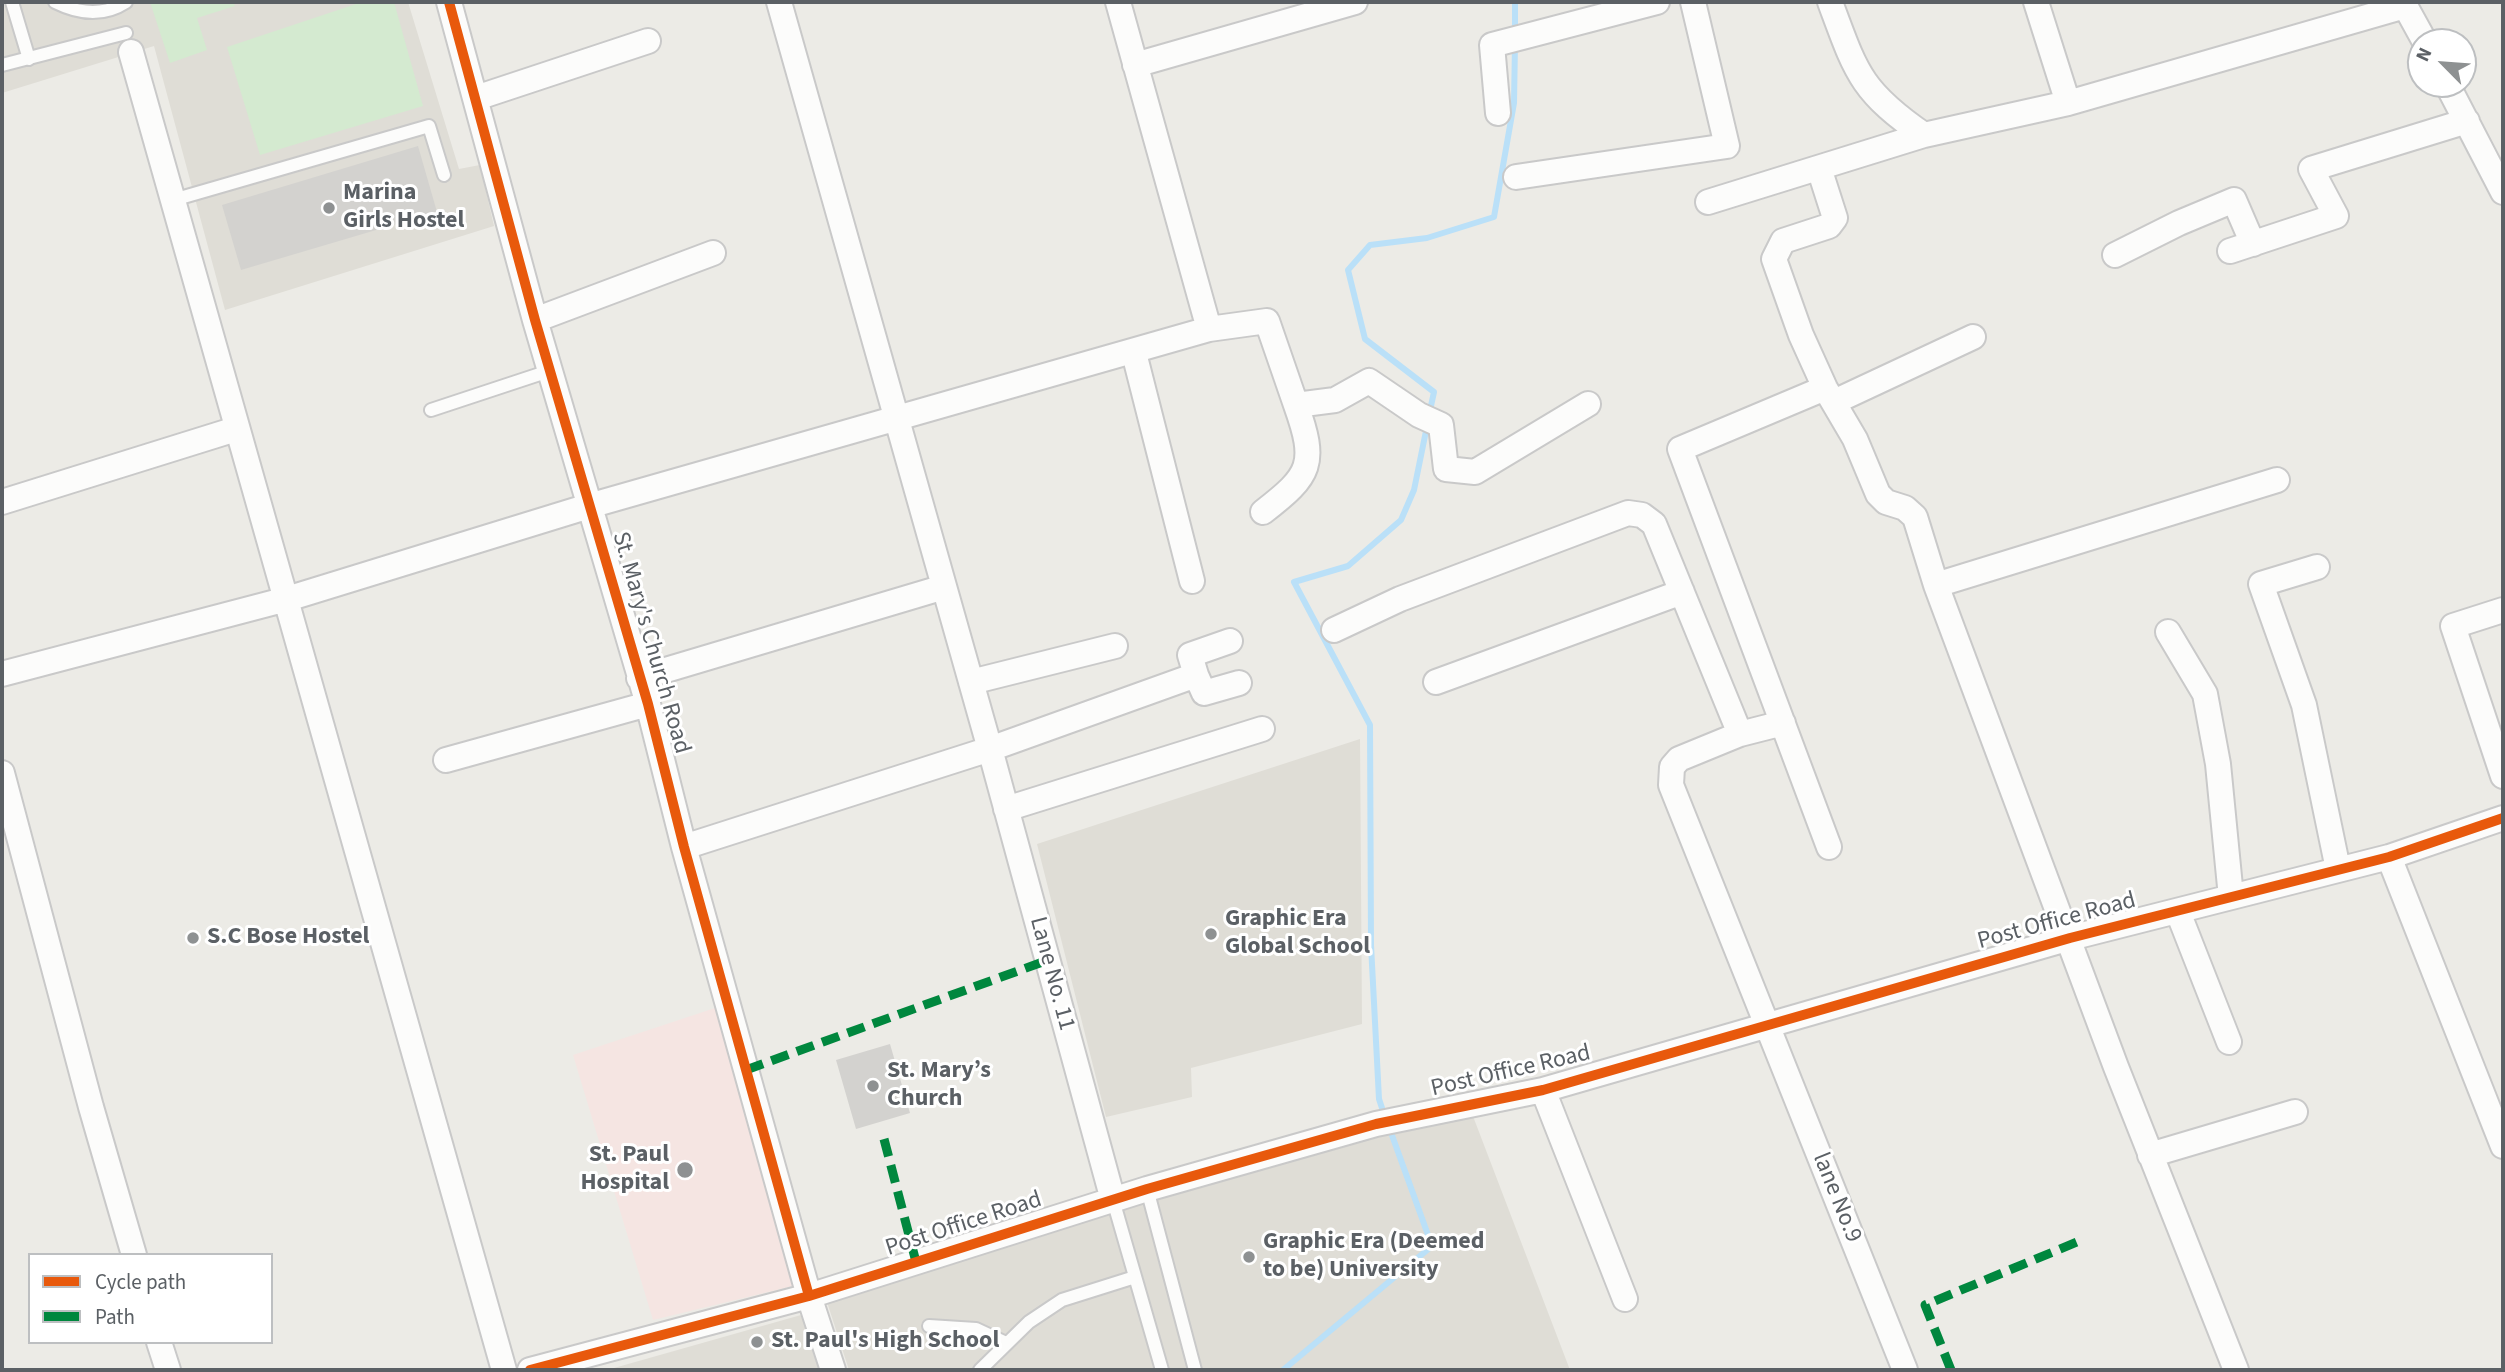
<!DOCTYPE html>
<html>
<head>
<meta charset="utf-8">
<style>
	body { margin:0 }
	#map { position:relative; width:2505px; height:1372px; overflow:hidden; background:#ecebe6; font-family:"Source Sans 3",sans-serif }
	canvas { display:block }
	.frame { position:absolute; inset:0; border:4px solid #5b6065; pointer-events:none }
	.legend { position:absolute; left:28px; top:1253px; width:245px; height:91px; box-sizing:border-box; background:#fff; border:2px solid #bdbfc1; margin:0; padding:9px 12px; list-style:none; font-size:21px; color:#5b6065 }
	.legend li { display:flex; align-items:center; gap:14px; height:35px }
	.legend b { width:35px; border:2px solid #bdbfc1 }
	.north { position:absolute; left:2407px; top:28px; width:70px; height:70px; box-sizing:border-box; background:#fff; border:2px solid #bdbfc1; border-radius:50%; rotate:295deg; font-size:19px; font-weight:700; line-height:28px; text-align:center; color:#5b6065 }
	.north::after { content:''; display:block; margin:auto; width:24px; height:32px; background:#8e9192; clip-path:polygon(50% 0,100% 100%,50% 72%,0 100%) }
</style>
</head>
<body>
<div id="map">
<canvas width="2505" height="1372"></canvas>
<div class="frame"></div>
<ul class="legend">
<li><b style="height:9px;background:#e8590c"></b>Cycle path</li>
<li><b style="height:9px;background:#00873e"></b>Path</li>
</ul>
<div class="north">N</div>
</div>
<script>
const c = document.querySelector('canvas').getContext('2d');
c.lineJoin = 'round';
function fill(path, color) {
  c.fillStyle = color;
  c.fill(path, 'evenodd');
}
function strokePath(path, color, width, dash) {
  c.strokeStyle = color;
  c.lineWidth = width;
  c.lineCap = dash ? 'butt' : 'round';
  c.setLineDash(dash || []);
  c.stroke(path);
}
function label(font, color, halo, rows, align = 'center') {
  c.font = font + ' "Source Sans 3",sans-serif';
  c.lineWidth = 6;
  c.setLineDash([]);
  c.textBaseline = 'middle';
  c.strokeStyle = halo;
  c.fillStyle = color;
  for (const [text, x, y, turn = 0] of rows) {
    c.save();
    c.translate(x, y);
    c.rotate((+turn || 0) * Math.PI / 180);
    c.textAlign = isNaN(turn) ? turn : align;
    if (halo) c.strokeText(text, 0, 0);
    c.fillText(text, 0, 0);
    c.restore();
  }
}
fill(new Path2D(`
	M2,2H408L459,169L480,165L494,226L225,310L154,46L2,93Z
	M1360,739L1362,1024L1191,1068L1192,1097L1106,1117L1037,844Z
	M1471,1111L1570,1370H849L827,1302L1172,1194Z
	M801,1315L820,1370H607Z`), '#dfddd6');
fill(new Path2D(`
	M715,1008L797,1285L653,1320L573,1055Z`), '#f5e5e2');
fill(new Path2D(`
	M150,2H233L235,6L197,18L207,50L170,63Z
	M362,2H394L423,106L260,155L227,47Z`), '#d4ead0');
strokePath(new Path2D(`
	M1515,33V2
	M1429,415L1434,392L1365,339L1348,270L1370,245L1427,238L1494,217L1514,103L1515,44
	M1385,1117L1379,1099L1371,945L1370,725L1294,582L1348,566L1401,520L1414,490L1427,426
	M1283,1370L1432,1246L1389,1127`), '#bae0f8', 6);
fill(new Path2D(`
	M418,146L437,212L241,270L222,205Z
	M890,1044L910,1113L856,1129L836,1060Z`), '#d3d2cf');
const service = new Path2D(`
	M12,2L29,59
	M55,2C79,14 103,17 126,2
	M2,65L126,33
	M173,200L429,126L444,175
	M431,410L549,371
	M1147,1189L1195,1370
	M1113,1200L1162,1370
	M929,1326L976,1329L1006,1343
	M980,1370L1029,1322L1062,1300L1135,1277`);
const minor = new Path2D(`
	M449,2L535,320L648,704L684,847L809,1296L833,1370
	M779,2L990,749L1113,1200
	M1118,2L1209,329
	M1830,2C1856,72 1860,91 1924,135
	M2036,2L2068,103
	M2403,2L2425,42
	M131,52L504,1370
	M1135,65L1355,2
	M2447,84L2503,192
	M476,98L648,41
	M1498,113L1492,45L1657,2
	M1819,168L1835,218L1829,226L1783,241L1774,259L1801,335L1825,388L1855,439L1878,494L1886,502L1905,508L1915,517L1936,585L2116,1067L2236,1370
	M1516,177L1727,146L1693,2
	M1708,202L1924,135L2068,103L2405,6
	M2230,251L2336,216L2311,169L2467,121
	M2115,255L2179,223L2234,200L2253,244
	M535,320L713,253
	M1134,353L1192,581
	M1825,388L1680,449L1829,847
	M1834,402L1973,337
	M2,502L236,429
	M1263,512C1311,475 1317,464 1296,405
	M2317,567L2261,584L2304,705L2338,869
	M1936,585L2277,480
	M2503,610L2453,626L2503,776
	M1334,630L1400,599L1628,513L1642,515L1654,524L1740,734
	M2168,632L2205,694L2218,764L2231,897
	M2,674L287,599L589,506L1209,329L1267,321L1296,405L1335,400L1369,381L1419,415L1441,425L1446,469L1475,472L1588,404
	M1196,675L1204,693L1239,683
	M639,678L944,587
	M971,682L1115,646
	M1436,682L1682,592
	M1783,723L1740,734L1679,759L1672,767L1671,785L1905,1370
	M446,760L648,704
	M2,773L91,1107L134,1255
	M1006,809L1262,729
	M684,847L990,749L1196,675L1190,655L1230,641
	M2389,857L2503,1146
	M2178,912L2229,1042
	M1543,1090L1625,1299
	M2150,1155L2295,1112
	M159,1342L168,1370
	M530,1370L809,1296L1147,1189L1376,1124L1543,1090L2070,938L2389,857L2503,818`);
strokePath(service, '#c9c9c9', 16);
strokePath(minor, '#c9c9c9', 28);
strokePath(service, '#fcfcfb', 12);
strokePath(minor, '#fcfcfb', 24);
strokePath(new Path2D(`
	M746,1070L1048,960
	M884,1139L916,1262
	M1951,1370L1925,1305L2077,1242`), '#00873e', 9, [18, 9]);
strokePath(new Path2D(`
	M449,2L535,320L648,704L684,847L809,1296
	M530,1370L809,1296L1147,1189L1376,1124L1543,1090L2070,938L2389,857L2503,818`), '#e8590c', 10);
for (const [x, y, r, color] of [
	[329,208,7,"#8e9192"],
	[1211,934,7,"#8e9192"],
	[193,938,7,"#8e9192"],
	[873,1086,7,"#8e9192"],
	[685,1170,9,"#8e9192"],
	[1249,1257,7,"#8e9192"],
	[757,1342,7,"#8e9192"]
]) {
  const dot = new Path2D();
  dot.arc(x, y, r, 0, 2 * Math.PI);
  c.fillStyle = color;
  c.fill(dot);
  strokePath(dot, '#fff', 2.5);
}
label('bold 24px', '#5b6065', '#fff', [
	["Marina",343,194],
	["Girls Hostel",343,222],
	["Graphic Era",1225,920],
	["Global School",1225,948],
	["S.C Bose Hostel",207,938],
	["St. Mary’s",887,1072],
	["Church",887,1100],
	["St. Paul",669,1156,"right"],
	["Hospital",669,1184,"right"],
	["Graphic Era (Deemed",1263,1243],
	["to be) University",1263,1271],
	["St. Paul's High School",771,1342]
], 'left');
label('24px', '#5b6065', '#fff', [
	["St. Mary's Church Road",650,643,74],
	["Post Office Road",2057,922,-15],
	["Lane No. 11",1051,974,75],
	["Post Office Road",1511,1072,-13],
	["lane No.9",1836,1198,68],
	["Post Office Road",964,1225,-18]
]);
</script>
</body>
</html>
